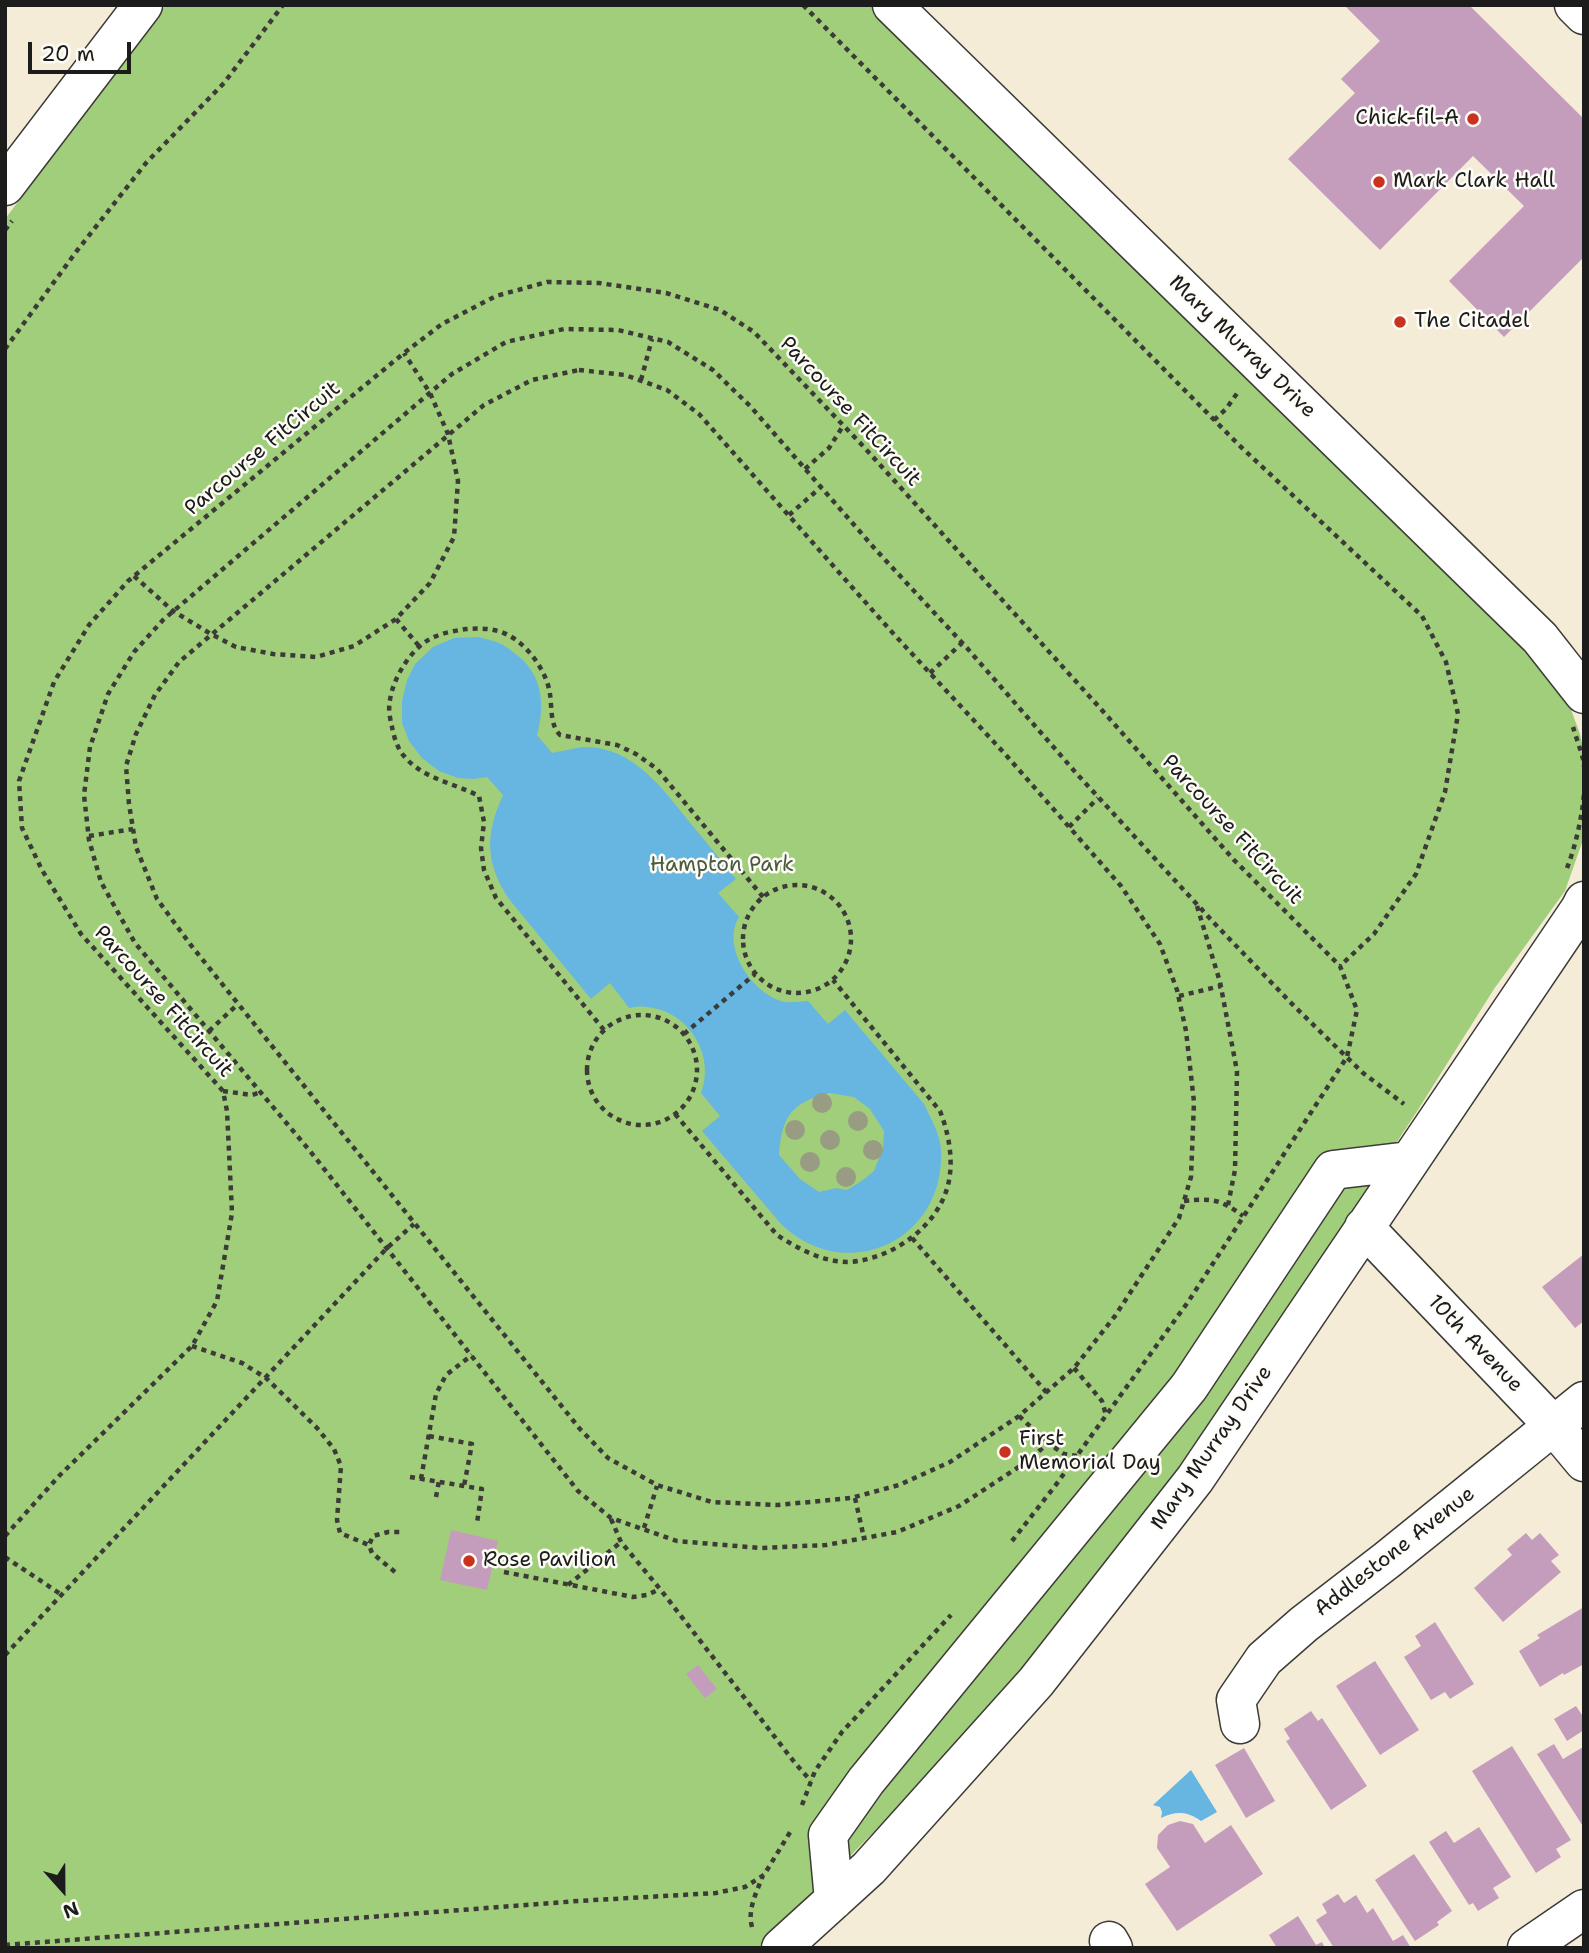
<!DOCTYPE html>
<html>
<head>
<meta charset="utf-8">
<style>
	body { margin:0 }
	#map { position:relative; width:1589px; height:1953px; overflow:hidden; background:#f5ecd7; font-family:"Shantell Sans",sans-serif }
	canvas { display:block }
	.frame { position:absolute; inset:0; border:7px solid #1c1c1c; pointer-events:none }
	.north { position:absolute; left:28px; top:1855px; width:70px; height:70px; -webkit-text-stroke:5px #fdfcf7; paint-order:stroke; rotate:159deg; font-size:19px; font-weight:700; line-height:28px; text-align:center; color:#1c1c1c }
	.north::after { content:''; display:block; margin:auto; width:24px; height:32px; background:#1c1c1c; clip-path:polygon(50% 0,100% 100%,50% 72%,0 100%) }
	.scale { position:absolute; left:28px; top:42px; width:103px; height:32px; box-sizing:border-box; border:4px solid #1c1c1c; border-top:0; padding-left:9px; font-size:21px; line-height:24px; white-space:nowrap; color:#1c1c1c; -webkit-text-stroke:5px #fdfcf7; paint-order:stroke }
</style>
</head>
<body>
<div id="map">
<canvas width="1589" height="1953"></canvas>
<div class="frame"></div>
<div class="north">N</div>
<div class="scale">20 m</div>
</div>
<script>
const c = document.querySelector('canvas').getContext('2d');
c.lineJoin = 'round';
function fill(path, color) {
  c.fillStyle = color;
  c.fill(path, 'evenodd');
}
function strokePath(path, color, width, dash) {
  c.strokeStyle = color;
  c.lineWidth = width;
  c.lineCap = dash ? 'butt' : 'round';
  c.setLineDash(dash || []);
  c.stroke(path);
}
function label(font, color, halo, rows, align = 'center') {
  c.font = font + ' "Shantell Sans",sans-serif';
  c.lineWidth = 5;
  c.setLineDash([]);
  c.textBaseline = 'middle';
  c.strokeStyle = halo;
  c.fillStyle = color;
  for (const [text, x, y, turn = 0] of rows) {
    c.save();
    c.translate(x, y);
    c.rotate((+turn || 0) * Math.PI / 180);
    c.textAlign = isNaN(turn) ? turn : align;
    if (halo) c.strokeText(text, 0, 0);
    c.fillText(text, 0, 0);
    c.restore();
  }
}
fill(new Path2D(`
	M166,5H872L1288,419L1539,662L1566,696L1580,734L1584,751V837L1565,891L1494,989L1416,1113L1402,1134L1356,1210L1209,1431L1032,1661L895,1810L783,1925L758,1948H5V219Z`), '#a1ce7b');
fill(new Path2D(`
	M478,637C485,639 492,640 499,643C504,645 509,649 513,652C542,672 546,703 537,735L552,753C563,751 574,748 584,747C633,746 664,790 691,824C706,842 721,860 736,879L718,893L739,917C720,947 754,997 786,1002C793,1003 801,1001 808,1001L828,1024L845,1010L924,1104C930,1117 940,1134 941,1149C946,1240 847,1287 781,1224L702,1131L720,1116L701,1093C716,1055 688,1010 646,1007C641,1006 635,1007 629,1008L610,983L591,999L509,899C485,863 485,834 503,795L487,777L474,779L458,778L439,771L422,758L409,741L402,723V701L407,680L415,664L433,647L454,638ZM829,1093L854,1097L870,1109L884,1131L883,1148L874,1171L863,1180L847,1190L836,1188L819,1192L800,1179L779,1155C782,1116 791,1103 829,1093Z
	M1191,1770L1217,1812L1201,1821C1187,1811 1176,1811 1161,1818L1162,1812L1160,1807L1153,1805Z`), '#66b6e1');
fill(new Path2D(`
	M1344,5H1469L1584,119V257L1504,337L1449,281L1524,206L1473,156L1380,250L1288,159L1355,93L1341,79L1380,41Z
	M1584,1254V1321L1575,1328L1542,1287Z
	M451,1530L498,1541L487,1590L440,1580Z
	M1526,1533L1532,1540L1540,1533L1559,1555L1551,1561L1561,1572L1503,1622L1474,1588L1512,1555L1507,1549Z
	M1584,1607V1664L1564,1675L1563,1673L1540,1687L1519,1651L1540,1638L1537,1635Z
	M1435,1622L1474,1684L1450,1699L1445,1692L1431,1700L1404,1657L1421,1646L1415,1636Z
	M1375,1661L1419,1730L1380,1755L1336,1686Z
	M698,1665L717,1689L705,1698L686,1674Z
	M1576,1706L1584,1718V1730L1567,1741L1554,1719Z
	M1311,1711L1318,1721L1322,1718L1367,1786L1331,1810L1286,1741L1290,1739L1284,1729Z
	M1554,1744L1563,1759L1583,1747L1584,1748V1828L1537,1754Z
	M1512,1746L1571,1840L1556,1849L1561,1857L1536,1873L1472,1771Z
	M1244,1748L1275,1801L1246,1818L1215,1765Z
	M1180,1821L1193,1824L1205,1843L1231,1825L1263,1874L1177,1931L1145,1884L1170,1867L1157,1848L1158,1835L1168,1825Z
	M1479,1827L1511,1877L1493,1888L1499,1898L1478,1911L1473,1903L1469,1905L1429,1842L1446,1831L1454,1843Z
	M1414,1854L1452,1911L1437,1922L1439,1925L1415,1941L1375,1880Z
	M1338,1894L1344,1903L1356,1895L1367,1913L1373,1908L1393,1941L1403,1935L1411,1948H1334L1316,1920L1327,1913L1322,1904Z
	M1298,1916L1316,1945L1322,1942L1325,1948H1277L1269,1935Z`), '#c49dbc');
const minor = new Path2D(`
	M892,5L1540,638L1584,694
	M1574,5L1584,15
	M5,186L143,5
	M1364,1227L1554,1426L1584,1462
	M1240,1724L1236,1700L1264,1659L1304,1624L1387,1560L1584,1401
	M834,1900L828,1835L866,1781L1189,1387L1333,1170L1409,1161
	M1109,1941L1113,1948
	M781,1948L869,1868L1036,1682L1195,1479L1580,909L1584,901
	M1527,1948L1584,1909`);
strokePath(minor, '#3d3b38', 41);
strokePath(new Path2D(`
	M803,5L1241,447L1422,616L1446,662L1458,714L1445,792L1416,874L1374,934L1340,966
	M5,230L12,221
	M5,349L76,252L146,163L224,83L283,5
	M579,370L625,375L667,390L699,414L890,630L1005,754L1121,886L1160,944L1177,990L1186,1031L1194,1102L1191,1177L1179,1218L1115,1316L1074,1368L1019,1416L950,1462L899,1485L851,1498L778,1505L712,1502L657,1485L608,1458L580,1429L190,944L157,899L136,847L129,804L126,766L136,734L155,695L179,662L484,405L532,380Z
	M641,380L652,339
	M1214,420L1226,409L1238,392
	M805,469L829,448L843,426
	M789,515L821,487
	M134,576L173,611L211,634L236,647L273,654L316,657L354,646L396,619L430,583L454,537L458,481L448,434L430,393L404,353
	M396,619L419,646
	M930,673L962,643
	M1069,827L1098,798
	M89,836L133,829
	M1567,868C1578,840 1589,789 1583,759C1580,748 1576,737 1573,727
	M743 939a54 54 0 1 1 108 0a54 54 0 1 1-108 0Z
	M1197,906L1220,982L1237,1071L1235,1170L1228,1205
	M1179,996L1221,986
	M587 1070a55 55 0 1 1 110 0a55 55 0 1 1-110 0Z
	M604,1030L496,898L484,870L481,848L484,822L479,796C454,783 423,779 404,756C397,748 394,737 392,727C390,719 388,708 390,700C393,678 411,649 430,639C441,633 454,631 466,629C480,628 495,628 508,635C528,645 547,672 550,694C552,708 550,725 560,735L617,745L636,754L657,769L763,897
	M209,1031L238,1004
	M684,1034L755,974
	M223,1091L252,1095L261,1092
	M675,1114L777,1235C800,1250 830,1266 858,1261C897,1255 938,1225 948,1185C954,1161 949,1134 940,1111L833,980
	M1184,1201C1212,1198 1220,1199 1243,1216
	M912,1238L1047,1393
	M192,1346L242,1363L266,1378L317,1428L334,1449L341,1466L337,1520L340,1533L369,1545
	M1074,1368L1102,1401L1106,1415
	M1019,1416L1048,1443
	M429,1436L472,1444L464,1486
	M1077,1456L1064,1454L1048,1443L1028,1461L959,1506L897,1532L826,1545L760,1548L677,1541L611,1518L578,1491L310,1151L135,943L101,882L89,840L84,795L90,747L108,694L134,652L163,620L452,374L506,342L564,329L618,330L668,342L713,370L751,407L876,550L967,648L1077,774L1216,925L1294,1006L1363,1073L1404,1104
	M410,1477L482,1489L477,1523
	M421,1479L436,1394L446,1375L472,1355
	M436,1497L439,1481
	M855,1498L864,1538
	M611,1519L621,1542L660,1589L795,1763L811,1781
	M644,1528L657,1486
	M5,1536L59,1476L192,1346L217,1301L232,1213L227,1111L223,1091L81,934L42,870L22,828L19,781L54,682L89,625L128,581L404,353L442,324L496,296L547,282L599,283L666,293L720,310L754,332L863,446L1109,718L1234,860L1340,966L1357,1010L1347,1057L1188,1302L1055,1486L1012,1541
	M5,1557L62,1595
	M395,1572L372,1553L369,1545L373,1536L388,1532H402
	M504,1572L633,1597L647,1595L660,1589
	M568,1585L621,1542
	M5,1655L387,1248L414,1224
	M802,1805L815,1771L842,1732L951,1615
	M752,1927C747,1909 757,1892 763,1875
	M5,1945L578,1901L716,1893L745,1887L764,1875L792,1829`), '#3d3b38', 4.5, [5, 5]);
strokePath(minor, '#fff', 38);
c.fillStyle = '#989c82';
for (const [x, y] of [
	[822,1103],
	[858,1121],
	[795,1130],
	[830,1140],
	[873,1150],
	[810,1162],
	[846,1177]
]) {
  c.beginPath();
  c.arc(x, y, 10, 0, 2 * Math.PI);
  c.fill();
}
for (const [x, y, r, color] of [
	[1473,119,7,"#c8321e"],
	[1379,182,7,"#c8321e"],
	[1400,322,7,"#c8321e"],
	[1005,1452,7,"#c8321e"],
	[469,1561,7,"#c8321e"]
]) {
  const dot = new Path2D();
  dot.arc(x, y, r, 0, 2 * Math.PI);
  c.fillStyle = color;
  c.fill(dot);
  strokePath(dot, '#fdfcf7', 2.5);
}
label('21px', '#1c1c1c', '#fdfcf7', [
	["Chick-fil-A",1459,119,"right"],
	["Mark Clark Hall",1393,182],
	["The Citadel",1414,322],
	["First",1019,1440],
	["Memorial Day",1019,1464],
	["Rose Pavilion",483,1561]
], 'left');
label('21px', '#1c1c1c', '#fdfcf7', [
	["Mary Murray Drive",1242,347,44],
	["Parcourse FitCircuit",850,412,47],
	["Parcourse FitCircuit",263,449,-40],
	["Parcourse FitCircuit",1232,830,47],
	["Parcourse FitCircuit",163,1002,48],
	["10th Avenue",1475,1344,46],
	["Mary Murray Drive",1212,1448,-55],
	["Addlestone Avenue",1395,1552,-38]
]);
label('21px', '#4b5a3d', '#fdfcf7', [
	["Hampton Park",722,866]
]);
</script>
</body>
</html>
